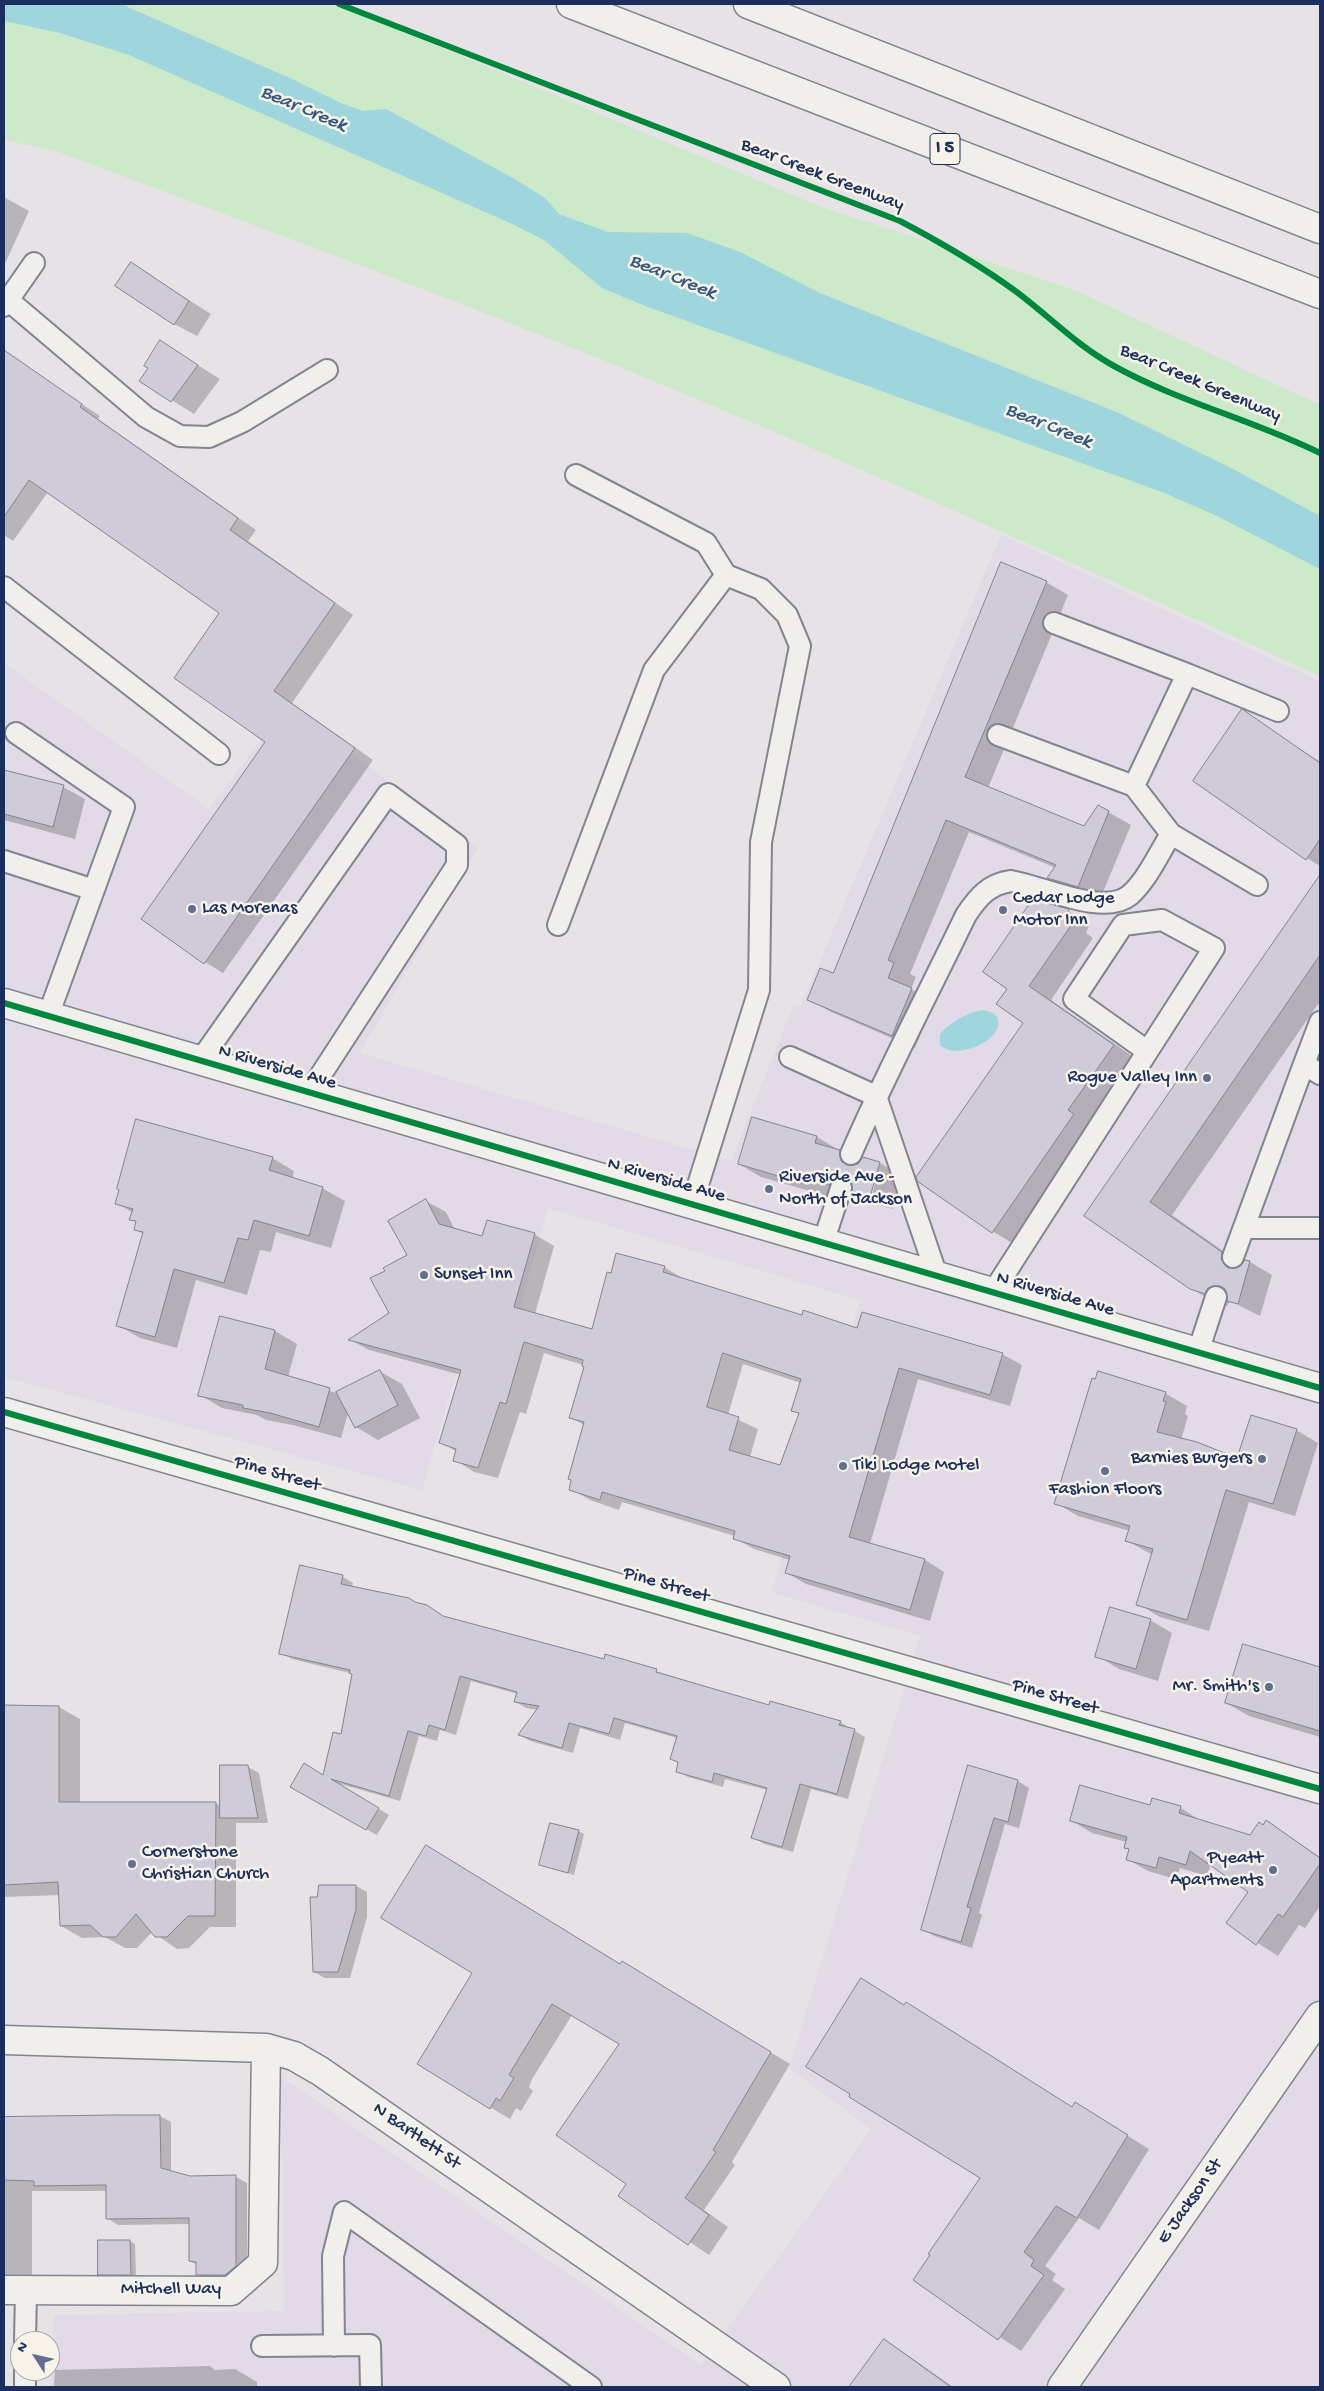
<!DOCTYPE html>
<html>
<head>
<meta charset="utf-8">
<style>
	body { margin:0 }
	#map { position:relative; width:1324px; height:2391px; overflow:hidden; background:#e6e2e6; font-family:"Gochi Hand",sans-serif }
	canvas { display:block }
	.frame { position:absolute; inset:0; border:5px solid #1b2f5e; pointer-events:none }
	.north { position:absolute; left:10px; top:2331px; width:50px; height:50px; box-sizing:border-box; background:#f7f3e8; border:1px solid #9fa5b1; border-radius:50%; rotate:305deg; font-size:14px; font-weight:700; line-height:20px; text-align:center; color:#1b2f5e }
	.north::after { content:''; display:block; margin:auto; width:18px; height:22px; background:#626e8e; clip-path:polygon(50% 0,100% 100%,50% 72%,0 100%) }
</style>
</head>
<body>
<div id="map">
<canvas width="1324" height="2391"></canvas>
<div class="frame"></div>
<div class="north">N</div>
</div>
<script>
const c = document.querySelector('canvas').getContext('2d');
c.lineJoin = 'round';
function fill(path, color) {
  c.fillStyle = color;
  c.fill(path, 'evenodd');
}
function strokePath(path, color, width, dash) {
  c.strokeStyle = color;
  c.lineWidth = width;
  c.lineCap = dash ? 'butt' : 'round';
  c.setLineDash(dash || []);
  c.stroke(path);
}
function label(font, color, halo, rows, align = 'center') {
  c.font = font + ' "Gochi Hand",sans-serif';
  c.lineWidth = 5;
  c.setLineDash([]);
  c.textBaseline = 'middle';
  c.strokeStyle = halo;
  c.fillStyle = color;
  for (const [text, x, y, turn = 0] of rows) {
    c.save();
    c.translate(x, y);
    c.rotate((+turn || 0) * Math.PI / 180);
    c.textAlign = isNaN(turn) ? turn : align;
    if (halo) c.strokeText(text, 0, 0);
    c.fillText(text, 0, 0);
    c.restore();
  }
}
fill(new Path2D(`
	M1001,535L1320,681V2387H51L54,2315L284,2311L281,2077L701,2365L871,2129L789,2068L920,1636L771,1592L860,1300L548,1208L509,1346L467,1336L422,1490L4,1377V663L209,809L287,705L478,848L360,1053L731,1161L793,1006L800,1008Z`), '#e2dae7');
fill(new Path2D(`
	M4,4H337L819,206L1072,289L1320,405V676C1110,580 899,484 685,394C478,307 266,230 56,151L4,140Z`), '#cce9c9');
fill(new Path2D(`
	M4,4H121L292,79L341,103L363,111L386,109L513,178L545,198L559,214L608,232L687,233L740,252L820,293L1119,413L1231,468L1320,516V569L1217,516L1162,492L645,306L602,288L544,240L510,223L129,55L60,33L4,21Z
	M983,1010L994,1013C1015,1035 957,1063 940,1045V1034C952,1021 966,1013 983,1010Z`), '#9fd6de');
fill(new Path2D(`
	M4,197L29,211L4,266Z
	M132,264L211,314L197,336L174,324Z
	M161,342L220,379L194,414L141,381Z
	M10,356L100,416L98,419L256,530L248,541L353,615L292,703L373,760L223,973L205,962L267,742L221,613L48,492L13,541L4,535V364Z
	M1046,582L1068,595L988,788L1084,827L1099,807L1131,825L1100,899L1071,891L1049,878L1056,868L969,832L910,974L916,977L911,989L934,1002L915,1048L831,1012L809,999L834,975Z
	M1242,711L1320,762V866L1307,858Z
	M4,771L63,787L85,799L75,839L4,820Z
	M1314,886L1320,890V1006L1318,1004L1172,1215L1243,1265L1245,1261L1250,1262L1272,1275L1260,1316L1230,1301L1227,1306L1214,1302L1190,1288L1086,1216Z
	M1068,911L1090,923L1086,933L1093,938L1051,1000L1135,1058L1014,1244L992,1231L1025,1022L998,1004Z
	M753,1118L817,1137L860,1163L863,1159L880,1163L902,1176L893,1209L876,1204L856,1192L852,1197L829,1190L827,1196L761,1177L739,1164ZM875,1176H877L871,1199L869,1198Z
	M272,1158L294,1171L292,1179L322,1188L345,1201L331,1248L276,1232L271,1252L260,1250L247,1295L196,1280L177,1348L140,1338L118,1325L143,1234L135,1229L137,1223L131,1219L133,1213L117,1203Z
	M426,1201L446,1212L455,1230L483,1237L534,1234L554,1246L535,1314L592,1331L664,1267L684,1279L803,1317L858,1330L1002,1354L1022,1365L1010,1406L918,1379L870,1544L925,1560L944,1572L930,1621L806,1584L787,1573L790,1560L754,1549L734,1538L735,1536L622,1502L619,1510L590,1500L570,1489L584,1425L571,1418L586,1367L583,1365L544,1353L526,1414L520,1412L498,1478L474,1472L455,1460L457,1452L441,1442L461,1375L369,1350L351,1340L391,1314L387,1271L409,1256ZM743,1364L801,1383L793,1410L800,1414L781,1466L750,1457L758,1429L728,1415Z
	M275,1331L297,1344L288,1377L336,1393L379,1371L402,1384L420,1418L378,1440L356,1427L348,1413L341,1438L293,1425L266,1420L257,1415L222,1408L200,1395Z
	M1165,1393L1187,1406L1185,1414L1188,1416L1181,1440L1238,1460L1296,1430L1318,1443L1295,1516L1249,1502L1209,1631L1160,1617L1138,1604L1153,1555L1127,1541L1130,1531L1078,1516L1056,1503Z
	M343,1577L353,1583L352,1588L446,1618L605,1660L606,1656L770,1706L840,1722L865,1737L848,1799L811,1789L793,1852L764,1844L753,1837L767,1790L725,1779L723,1787L688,1777L677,1771L679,1763L677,1738L625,1723L620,1740L580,1728L573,1753L530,1741L520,1735L538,1710L526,1708L516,1702L518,1694L471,1681L456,1735L440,1730L437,1741L419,1736L400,1801L337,1783L389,1815L377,1835L292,1787L324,1777L342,1735L354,1674L292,1659L281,1653Z
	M1150,1620L1172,1633L1158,1681L1119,1669L1097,1656Z
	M1244,1645L1320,1668V1737L1249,1716L1226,1703Z
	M4,1707H59L80,1719V1803H215L221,1806L248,1767L259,1773L268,1823H236V1927H210L189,1948L177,1949L152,1932L137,1948H125L105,1937L82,1938L61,1926L59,1895L4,1897Z
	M969,1767L1018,1781L1029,1788L1019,1828L1005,1824L979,1913L982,1915L972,1948L934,1936L923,1929Z
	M1153,1799L1181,1808L1201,1821L1251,1836L1267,1822L1320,1857V1906L1305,1928L1299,1925L1278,1956L1227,1923L1249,1891L1211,1864L1207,1876L1180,1868L1176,1879L1148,1871L1127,1859L1130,1850L1125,1847L1127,1842L1092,1833L1072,1821L1151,1806Z
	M578,1831L584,1834L574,1875L540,1865Z
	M320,1886H356L367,1892V1917L350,1978H325L314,1972Z
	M621,1966L642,1974L790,2064L732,2162L735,2165L704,2210L728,2227L709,2255L620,2195L628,2184L621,2044L572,2015L532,2079L529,2087L533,2091L521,2111L516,2108L510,2119L418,2064Z
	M905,2006L1073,2108L1097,2117L1149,2149L1099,2230L1079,2218L1045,2266L1056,2274L1052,2280L1065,2289L1021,2351L914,2280L982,2177Z
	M160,2116L171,2122V2172L190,2177H236L247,2183V2272L237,2281H208L197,2274V2265L190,2261V2224L118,2225L107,2218L108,2191H32V2280H4V2117Z
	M130,2241L135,2244L136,2277H105L100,2274L99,2242Z
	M884,2341L906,2354L953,2387H855L852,2385Z
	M210,2366L215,2370L235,2369L257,2382V2387H54L55,2370Z`), '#0003');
const building = new Path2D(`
	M131,262L189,301L174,325L115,286Z
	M160,340L198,365L171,402L139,381L148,368L144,366Z
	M4,350L82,404L80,407L238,518L230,530L335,603L274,691L355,748L204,964L141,919L265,742L174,678L219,613L29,480L4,517Z
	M1001,562L1047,581L965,777L1084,826L1098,805L1109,811L1078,887L1047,878L1056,865L946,820L888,960L894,963L888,978L912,988L892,1036L807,1000L820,968L833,973Z
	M1242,709L1320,763V839L1306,860L1193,781Z
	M4,770L64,785L53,827L4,814Z
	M1320,875V955L1150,1202L1222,1252L1221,1259L1228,1268L1240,1266L1245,1260L1250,1261L1238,1304L1227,1301L1225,1289L1219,1286L1208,1288L1205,1294L1190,1289L1084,1216Z
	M1033,899L1069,909L1065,919L1072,924L1029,986L1114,1045L1068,1110L1074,1114L992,1233L917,1181L916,1177L1023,1023L996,1004L1007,989L983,972Z
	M752,1117L817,1136L815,1143L840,1150L841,1161L847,1165L858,1164L863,1157L880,1162L870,1197L852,1191L850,1180L844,1177L833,1179L830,1185L806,1178L805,1184L738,1164Z
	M136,1119L273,1157L269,1170L323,1187L309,1236L254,1220L248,1240L238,1238L224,1283L174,1269L155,1337L116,1326L143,1232L134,1230L136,1221L129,1220L133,1209L115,1204L119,1190L117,1189Z
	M426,1199L439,1224L482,1236L487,1220L535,1233L514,1307L592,1329L607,1272L611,1273L616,1253L665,1266L663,1272L802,1315L803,1310L857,1328L862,1312L1003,1353L990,1395L899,1368L849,1537L925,1559L910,1610L785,1573L790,1556L733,1539L735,1531L602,1492L600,1500L569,1490L571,1480L568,1479L584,1422L569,1418L584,1367L582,1366L583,1360L524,1342L506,1404L500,1402L478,1468L453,1461L456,1449L439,1443L461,1370L348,1340L389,1313L370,1278L385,1271L383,1268L407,1255L388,1221ZM723,1353L801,1379L791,1411L799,1413L780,1465L729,1450L739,1417L707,1407Z
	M220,1316L275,1330L265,1369L330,1388L319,1427L270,1413L243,1408V1405L198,1396Z
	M380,1370L398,1405L355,1428L336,1392Z
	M1098,1371L1166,1392L1163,1401L1166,1402L1157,1432L1197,1442L1237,1458L1251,1415L1297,1429L1273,1504L1226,1490L1187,1620L1136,1605L1153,1549L1125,1541L1130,1526L1054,1504L1092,1378L1095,1379Z
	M300,1565L343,1575L341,1584L409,1598L415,1602L427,1605L443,1616L604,1659L605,1654L657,1669L656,1672L769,1705L770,1701L841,1721L839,1725L855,1729L837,1794L800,1784L782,1847L751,1838L767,1788L714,1773L712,1782L676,1772L678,1762L670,1759L677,1736L614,1718L609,1734L569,1723L562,1748L518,1735L539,1706L514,1702L517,1692L460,1676L445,1730L429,1725L426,1736L408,1731L389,1796L331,1779L379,1808L366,1830L290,1787L304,1763L323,1775L333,1732L341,1734L352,1674L349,1673L350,1670L279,1654Z
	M1110,1607L1151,1619L1136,1669L1095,1657Z
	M1243,1644L1320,1667V1731L1225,1703Z
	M4,1705L59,1706V1802H216L215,1916H188L167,1937H155L136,1914L116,1937H103L90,1925L60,1926L58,1882L4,1885Z
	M220,1765H248L258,1818H220Z
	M968,1765L1018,1780L1008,1822L994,1818L967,1907L971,1908L961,1942L921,1930Z
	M1080,1785L1150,1805L1152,1798L1181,1806L1179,1813L1250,1835L1259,1822L1263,1825L1266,1820L1320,1858V1864L1283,1917L1278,1914L1256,1945L1226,1923L1248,1892L1190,1851L1186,1865L1159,1857L1156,1868L1126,1860L1129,1849L1124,1848L1127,1837L1070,1821Z
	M550,1823L579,1830L568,1873L539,1865Z
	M426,1845L620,1964L622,1961L771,2052L713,2150L716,2152L685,2198L709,2215L688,2245L618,2196L626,2184L556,2135L619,2044L552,2004L513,2068L509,2075L514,2078L500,2101L496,2098L490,2109L417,2064L472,1973L381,1918Z
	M319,1885H356V1910L338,1972H313L310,1897H317Z
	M861,1978L904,2005L906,2002L1072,2107L1075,2102L1128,2135L1077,2218L1056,2206L1024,2252L1034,2260L1031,2266L1044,2275L998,2340L913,2280L930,2255L928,2254L980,2178L849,2097L850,2094L806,2067Z
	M114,2115H160L161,2168L190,2176L236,2175V2266L225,2275H196V2262L189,2261V2218L106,2219V2185L34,2186V2181L4,2180V2117Z
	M98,2240H130L131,2275H98Z
	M884,2339L905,2354L951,2387H849Z`);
fill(building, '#cfcbd8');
strokePath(building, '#82848f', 1);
const lane = new Path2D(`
	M8,300L146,417L180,436L209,437L242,422L327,370
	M4,306L34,263
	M576,475L706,543L726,575
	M4,587L219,754
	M1054,623L1187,674
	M16,733L124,807L48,1016
	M998,735L1134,786
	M1171,834L1134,786L1187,674L1278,711
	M4,861L94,890
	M558,925L654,670L726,575L761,589L787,615L800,646L761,842L759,990L692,1204
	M790,1057L876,1096L937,1276
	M200,1061L388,794L457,845V865L309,1093
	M1304,1064L1320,1022
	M851,1154C886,1073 928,994 966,915C978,897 989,884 1011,881C1042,886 1104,917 1130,895C1147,880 1159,853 1171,834L1257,885
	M1244,1228H1320
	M823,1243L841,1188
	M1233,1257L1304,1064L1320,1074
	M993,1292L1214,948L1162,920L1123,925L1074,999L1147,1051
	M1198,1352L1216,1297
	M25,2341L26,2290
	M262,2346L370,2345L371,2387
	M334,2346L333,2256L344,2212L591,2387
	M25,2387V2371`);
const street = new Path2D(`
	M4,1412L1320,1789
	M4,2040L266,2048L294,2056L320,2071L776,2387
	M4,2290L231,2291L263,2263L266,2048`);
const secondary = new Path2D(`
	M1062,2387L1320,2016`);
const primary = new Path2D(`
	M4,1003L1320,1388`);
const highway = new Path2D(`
	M571,4L1320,294
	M748,4L1320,229`);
strokePath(lane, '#82848f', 24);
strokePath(street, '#82848f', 31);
strokePath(secondary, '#82848f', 31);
strokePath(primary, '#82848f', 31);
strokePath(highway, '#82848f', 31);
strokePath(lane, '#f0efec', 20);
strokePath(street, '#f0efec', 28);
strokePath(secondary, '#f0efec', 28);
strokePath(primary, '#f0efec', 28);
strokePath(highway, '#f0efec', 28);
strokePath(new Path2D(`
	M339,4L900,221C940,242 978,264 1014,290C1048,315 1076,345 1114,366C1179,402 1253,420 1320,453
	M4,1003L1320,1388
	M4,1412L1320,1789`), '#00873e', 6);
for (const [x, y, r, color] of [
	[192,909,5,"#626e8e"],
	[1003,910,5,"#626e8e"],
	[1207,1078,5,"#626e8e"],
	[769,1189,5,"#626e8e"],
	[424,1275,5,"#626e8e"],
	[1262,1459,5,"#626e8e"],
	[843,1466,5,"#626e8e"],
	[1105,1471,5,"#626e8e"],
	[1269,1687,5,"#626e8e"],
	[132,1864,5,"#626e8e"],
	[1273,1870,5,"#626e8e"]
]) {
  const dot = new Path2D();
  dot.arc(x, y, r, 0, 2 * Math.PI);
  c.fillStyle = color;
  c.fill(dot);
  strokePath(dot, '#f7f3e8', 2);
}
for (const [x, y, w] of [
	[945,149,30]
]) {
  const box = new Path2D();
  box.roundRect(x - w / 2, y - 15.5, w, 31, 4);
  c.fillStyle = '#f7f3e8';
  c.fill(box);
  strokePath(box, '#1b2f5e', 1);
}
label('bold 18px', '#1b2f5e', null, [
	["I 5",945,149]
]);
label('19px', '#1b2f5e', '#f7f3e8', [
	["Bear Creek Greenway",822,176,21],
	["Bear Creek Greenway",1200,384,23],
	["N Riverside Ave",277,1068,16],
	["N Riverside Ave",666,1181,16],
	["N Riverside Ave",1055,1295,16],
	["Pine Street",277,1475,16],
	["Pine Street",666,1586,16],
	["Pine Street",1055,1698,16],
	["N Bartlett St",416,2137,35],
	["E Jackson St",1191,2202,-55],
	["Mitchell Way",171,2290]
]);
label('19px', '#1b2f5e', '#f7f3e8', [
	["Cedar Lodge",1013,899],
	["Motor Inn",1013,921],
	["Las Morenas",202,909],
	["Rogue Valley Inn",1197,1078,"right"],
	["Riverside Ave -",779,1178],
	["North of Jackson",779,1200],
	["Sunset Inn",434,1275],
	["Barnies Burgers",1252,1459,"right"],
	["Tiki Lodge Motel",853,1466],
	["Fashion Floors",1105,1490,"center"],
	["Mr. Smith's",1259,1687,"right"],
	["Cornerstone",142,1853],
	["Christian Church",142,1875],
	["Pyeatt",1263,1859,"right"],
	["Apartments",1263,1881,"right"]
], 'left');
label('italic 20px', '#34587d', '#f7f3e8', [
	["Bear Creek",303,110,23],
	["Bear Creek",672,278,22],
	["Bear Creek",1048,427,22]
]);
</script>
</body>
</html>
